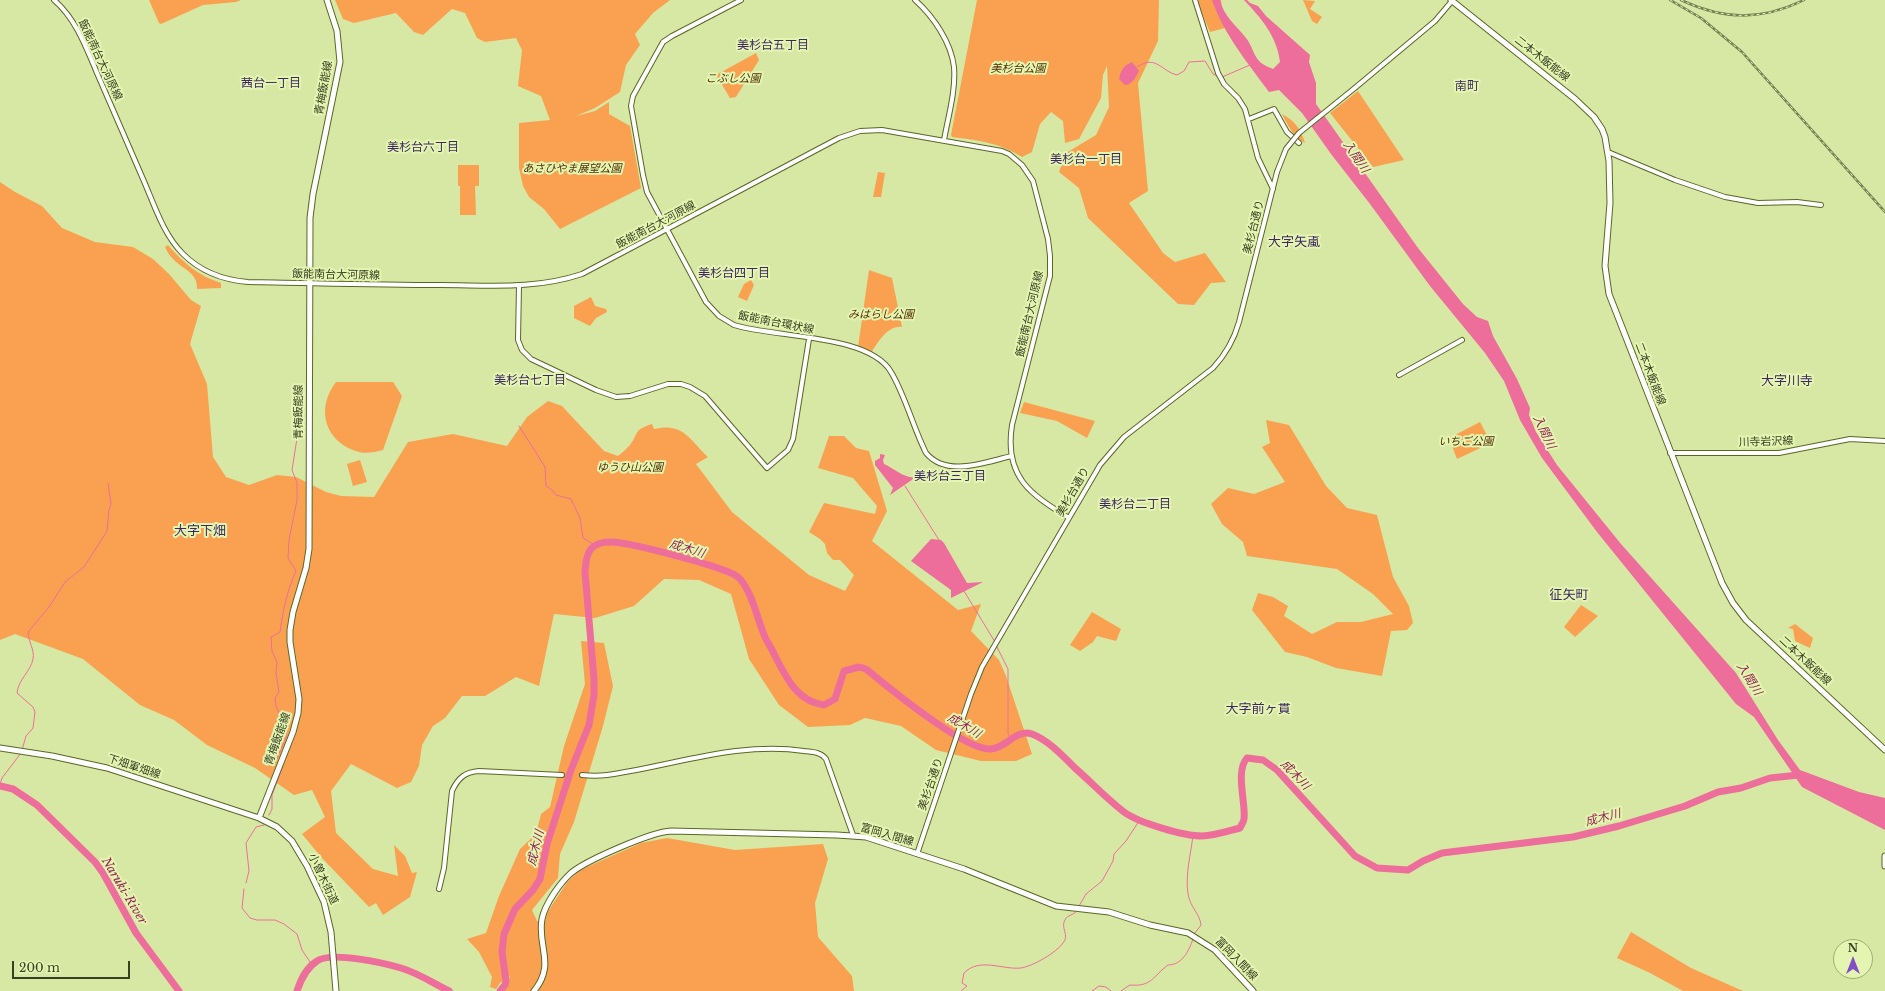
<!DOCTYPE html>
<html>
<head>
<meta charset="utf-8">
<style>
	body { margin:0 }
	#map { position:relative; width:1885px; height:991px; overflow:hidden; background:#d6e8a3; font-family:"Libre Baskerville",serif }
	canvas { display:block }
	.north { position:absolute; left:1833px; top:939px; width:40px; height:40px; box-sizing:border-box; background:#e3f5b0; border:1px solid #9fac78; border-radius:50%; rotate:0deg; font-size:11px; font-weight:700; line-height:16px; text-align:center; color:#393f23 }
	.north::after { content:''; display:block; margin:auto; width:14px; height:18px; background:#814ec6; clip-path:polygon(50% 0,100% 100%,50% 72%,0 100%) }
	.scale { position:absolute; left:12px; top:961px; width:118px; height:18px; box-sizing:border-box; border:2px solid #393f23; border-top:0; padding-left:5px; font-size:12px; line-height:14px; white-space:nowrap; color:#393f23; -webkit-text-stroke:3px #e3f5b0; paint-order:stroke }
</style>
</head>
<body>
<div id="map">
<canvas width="1885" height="991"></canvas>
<div class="north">N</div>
<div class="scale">200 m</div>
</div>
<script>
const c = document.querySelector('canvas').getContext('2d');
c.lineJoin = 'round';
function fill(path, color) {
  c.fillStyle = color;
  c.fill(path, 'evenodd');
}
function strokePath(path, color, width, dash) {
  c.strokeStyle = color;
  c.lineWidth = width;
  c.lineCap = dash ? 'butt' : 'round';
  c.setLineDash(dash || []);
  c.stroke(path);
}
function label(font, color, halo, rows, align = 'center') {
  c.font = font + ' "Libre Baskerville","Noto Sans JP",serif';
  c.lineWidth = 4;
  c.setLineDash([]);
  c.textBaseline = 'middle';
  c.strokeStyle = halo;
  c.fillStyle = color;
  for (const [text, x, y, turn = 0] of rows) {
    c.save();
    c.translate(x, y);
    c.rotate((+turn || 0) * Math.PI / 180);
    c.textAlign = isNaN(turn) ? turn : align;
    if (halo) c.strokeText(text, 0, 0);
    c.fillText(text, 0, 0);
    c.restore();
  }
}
fill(new Path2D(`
	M149,0H241L236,2L203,5L161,24L159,23Z
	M335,0H670L653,13L635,34L640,45L626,65L620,92L595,108L576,116L595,111L609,102V114L630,126L641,188L560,229L544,209L529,197L523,186L519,168V123L550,120L541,96L518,86L522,50L516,38L485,42L477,38L465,13L452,9L423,35L414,32L396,13L354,23L343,19Z
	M977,0H1159L1158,41L1138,83L1148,191L1129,203L1163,253L1175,262L1205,253L1226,282L1211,283L1194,305L1178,304L1088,218L1079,188L1059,172L1066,153L1096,135L1109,107L1107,66L1103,75L1101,98L1079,139L1065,143L1063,121L1051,112L1040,124L1032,152L1022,157C1000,143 978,140 952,137L951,135Z
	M1196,0H1221L1225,28L1210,32Z
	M1303,0L1315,1L1310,9L1322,17L1317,24L1312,21Z
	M756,53L759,60L736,97L730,98L716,75Z
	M1358,91L1404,160L1373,167L1330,113Z
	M1282,114C1295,121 1301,129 1305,143C1293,136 1288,126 1282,114Z
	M458,165H479V186H475L476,215H460V186H458Z
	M878,172L885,173L881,197H873Z
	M0,182L15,192L42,206L62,228L95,242L133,247L153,259L169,274L191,300L201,306L190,344L207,384L213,457L226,477L249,485L277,475L296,477L326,492L341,496L374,497L408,442L453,434L507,446L527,417L548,401L562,406L604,451L618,456C622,453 626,449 630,445C639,433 633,430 652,424L654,429C683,422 689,439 708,457L696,464L732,512L809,575L845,591L854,575L840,560H833L827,553L825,544L820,539L809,532L824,503L875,514L877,506L853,478L818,468L829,436H844L856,448L869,451L887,511L872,541L958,610L981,604L971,631L999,660L1006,676L1032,754L1016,761H981L936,750L901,726L865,718L850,725L808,727L779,705L749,659L731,594L699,580L664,579L634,606L595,618L554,614L539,686L516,677L485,696H462L445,718L433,726L422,745L419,766L411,782L397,788L351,764L331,791L336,833L373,869L398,876L394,845L405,856L412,873L417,872L410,897L383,915L376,903L369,907L321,857L302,834L325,817L312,790L294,795L255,768L207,745L174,720L140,705L83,659L15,634L0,640Z
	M168,245C183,263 199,276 221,283V288L197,289C198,273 184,270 174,260C170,256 167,252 165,247Z
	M869,270L892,278L902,327C888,325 878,342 871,353L858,347Z
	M751,280L754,285L747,301L738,297L744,284Z
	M591,297L595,306L606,309L607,312L596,318L590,326L574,318V306Z
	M336,382H393L402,396L383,450C375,452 367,454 359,452C325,443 315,409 336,382Z
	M1024,402L1095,421L1087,438L1057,421L1020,413Z
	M1266,420L1289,425L1326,486L1347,508L1377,515L1393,577L1409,606L1413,623L1407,630L1391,631L1382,676L1336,668L1307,657L1285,652L1252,610L1258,593L1273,597L1288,606L1284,616L1312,634L1337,622H1361L1393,614L1373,594L1337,569L1247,556L1243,542L1222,524L1211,504L1228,488L1254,494L1285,482L1262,447L1270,443Z
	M1480,422L1491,443L1457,459L1449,438Z
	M360,460L367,482L353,486L347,464Z
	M1581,605L1598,616L1575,637L1564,627Z
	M1092,612L1121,629L1116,641L1097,636L1093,642L1080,651L1070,645Z
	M1795,624L1813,638L1810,648L1795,641L1793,629L1788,628Z
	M581,641L604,643L613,686L603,726L574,822L560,854L558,878L532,910L537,921H545L548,911L568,881L580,870L641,843L667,838L735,850L823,844L828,859L815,903L818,937L852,976L854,991H503L507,988L510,976L500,983L496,989L490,987L492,977L479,952L467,939L486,933L499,896L520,849L536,834L541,814L550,807L564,746L585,684Z
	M1631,932L1691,968L1743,991H1683L1650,973L1617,958Z`), '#faa151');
fill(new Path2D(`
	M1212,0H1220C1224,17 1236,25 1246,38C1252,45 1253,55 1260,62C1263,65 1269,67 1273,69L1280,62C1277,36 1261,18 1244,0H1247L1250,3L1258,6L1266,16L1310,55L1309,62L1316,83V104L1418,248L1463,304L1477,317L1488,321L1493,336L1517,379L1530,408L1529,415L1536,432L1557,465L1621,544L1736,673L1778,740L1800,770L1859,792L1885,798V830L1802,787L1754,717L1736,704L1597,532L1542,458L1520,420L1504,381L1485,353L1430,286L1370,204L1331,154L1302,113L1279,90L1269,92C1248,63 1224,35 1212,0Z
	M1132,62L1139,71C1135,78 1133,84 1125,85L1119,79C1121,70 1123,66 1132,62Z
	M880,454L885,455L883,460L884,464C893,468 907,480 916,477L890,495L893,488L875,465V461L880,458Z
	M931,539L941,540L944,543L967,583L983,582L951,598V590L911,561Z`), '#ed6e9b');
strokePath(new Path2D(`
	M1137,67C1156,54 1161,71 1177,75L1184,71L1189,62L1205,61L1213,74L1219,77
	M1222,77L1250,65
	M519,426L545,467L546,486L552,490L556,495L571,499L580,518L583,538L596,546
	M905,486L939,540
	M964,591L995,642
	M996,645L1008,669V734L1012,739
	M22,750L26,736L33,728L35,712L33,707L17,693C18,680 31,671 33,659C35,650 28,641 28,632L49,607L65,582L84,567L107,531L109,510L111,504L108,483
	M275,763L287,735L276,706L275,698L279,692L276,673L277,662L272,651L271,637L280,632C283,610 287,591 296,571L288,558L289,540L297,500V483L292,470L298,432
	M0,784L2,778L21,753
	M269,815L272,809V795L283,766
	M1193,835C1191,854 1185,874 1188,894C1190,907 1200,914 1201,925L1195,933
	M246,883L249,871L246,843L256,827L264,825
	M244,889L242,908L250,918L257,920H275L284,924L297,934L302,950L312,965
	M1079,906L1086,894L1102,881L1113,861L1114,854L1126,841L1139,821
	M961,991L967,986L962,983L964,973C980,957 1002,970 1021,968C1033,966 1056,953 1063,943C1070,936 1060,927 1065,920C1067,915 1074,915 1077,911
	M1092,991L1099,986L1106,987L1111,991
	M1121,991L1130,985C1152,987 1153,976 1168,965C1182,965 1189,951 1193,939`), '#ed6e9b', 1);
strokePath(new Path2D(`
	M0,786L13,789L37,805L95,862L103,873L136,933L179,991
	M297,991C301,979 306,968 317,961C331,951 384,963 401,968C418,973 433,983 449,991
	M500,991L505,985L506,981L502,952L504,934L515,909L533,890L540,879L547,844L571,770L589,725L594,695V679L585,572C586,552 590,541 613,542C631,543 726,567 738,577C751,589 757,617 763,632C765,640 771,646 774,654C786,677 796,701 824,705L835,699L844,671L859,667L866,669C889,688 962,748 989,749C1005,750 1016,728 1032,734C1048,740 1063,756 1075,768C1091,782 1107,799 1124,812C1139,823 1184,836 1202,836C1214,836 1228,831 1240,828C1241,825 1244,822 1244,819C1246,803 1235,771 1247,758L1263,760L1277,770L1355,856L1377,868L1408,870L1423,861L1442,853L1573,837L1619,826L1685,806L1718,792L1741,788L1770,778L1799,775`), '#ed6e9b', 7);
const minor = new Path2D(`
	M54,0C76,19 86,47 97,73C112,108 128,144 143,179C154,204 163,234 183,254C201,272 223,280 248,282C312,283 376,285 440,285C489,285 534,290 582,274L839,138L860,131L882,130L1002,151L1009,154L1022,165L1033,181L1048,239L1050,256V276L1012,425C1004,477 1030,494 1069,518
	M741,0L672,36L663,42L633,96L631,106L643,175L647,192L706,302L719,316L734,325C775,338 869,334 891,372C905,395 913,427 926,453C947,478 985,462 1012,456
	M915,0C933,16 951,42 954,67C956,91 948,117 944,140
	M1195,0L1218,73L1224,84L1238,98L1245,109L1258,158L1273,189
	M1356,87L1435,21L1452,1
	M1249,119L1274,109L1287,132L1299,143
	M1608,152L1675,180L1725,197L1758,203L1797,202L1821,205
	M519,286L518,340L522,350L531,359L596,390L616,397L630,396L668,384H681L690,387L705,396L767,468L788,450L793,439L809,339
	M1399,375L1462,340
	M1670,453H1779L1850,439L1885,441
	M582,775C591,776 599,776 607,775C672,766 738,741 804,751C812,752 821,752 826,759L853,835
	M917,854L971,694L982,667L1100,465L1124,437L1213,368C1226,354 1234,340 1239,322L1277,172
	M439,889L444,868L452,791C458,778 465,772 479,771L562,775`);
const major = new Path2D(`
	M1451,0L1575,99L1594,117L1602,129L1605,137L1609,161L1610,203L1605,266L1609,294L1722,583L1733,603L1746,620L1885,750
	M0,748L52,756L107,768L259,818L277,827L292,841L307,866L324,902L331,932L336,991
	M259,818L293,732L298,713L299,699L290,642V630L293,612L306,568L309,549L310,218L313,194L340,62L337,31L327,0
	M1885,856V866
	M534,991C556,964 537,947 542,919C545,904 560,883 571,873C587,860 651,832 671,831L837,835L866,837L964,869L1056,906L1109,912L1150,925L1188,933L1215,950L1253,991`);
strokePath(minor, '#596725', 6);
strokePath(major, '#596725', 7);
strokePath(minor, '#fff', 4);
strokePath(major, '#fff', 5);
const rail = new Path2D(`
	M1670,0L1701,18L1742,52L1885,212
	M1681,0C1724,20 1761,21 1804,0`);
strokePath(rail, '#758054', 2.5);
strokePath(rail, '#e3f5b0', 1, [3]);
const minorBridge = new Path2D(`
	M1277,172L1286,149L1299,133L1356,87`);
strokePath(minorBridge, '#596725', 6, []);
strokePath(minorBridge, '#fff', 4);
label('11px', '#393f23', '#e3f5b0', [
	["二本木飯能線",1542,59,38],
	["飯能南台大河原線",100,60,65],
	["青梅飯能線",324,88,-80],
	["飯能南台大河原線",656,225,-28],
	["美杉台通り",1254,227,-76],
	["飯能南台大河原線",336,275,1],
	["飯能南台大河原線",1030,314,-77],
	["飯能南台環状線",776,323,11],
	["二本木飯能線",1650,374,69],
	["青梅飯能線",299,412,-90],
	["川寺岩沢線",1766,442,-2],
	["美杉台通り",1073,492,-60],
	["二本木飯能線",1805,661,43],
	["青梅飯能線",278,739,-70],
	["下畑軍畑線",134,767,18],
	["美杉台通り",931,784,-71],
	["富岡入間線",887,835,16],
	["小曽木街道",323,879,65],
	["富岡入間線",1236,959,46]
]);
label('italic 11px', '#552d04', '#e3f5b0', [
	["美杉台公園",1018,69],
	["こぶし公園",733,79],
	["あさひやま展望公園",572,169],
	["みはらし公園",881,315],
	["いちご公園",1466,442],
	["ゆうひ山公園",630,468]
]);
label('12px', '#3f2862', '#e3f5b0', [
	["美杉台五丁目",773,46],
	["茜台一丁目",271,84],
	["南町",1467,87],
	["美杉台六丁目",423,148],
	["美杉台一丁目",1086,160],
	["美杉台四丁目",734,274],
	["美杉台七丁目",530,381],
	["美杉台三丁目",950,477],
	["美杉台二丁目",1135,505]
]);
label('italic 12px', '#962354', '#e3f5b0', [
	["入間川",1356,157,56],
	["入間川",1544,432,64],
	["成木川",687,549,17],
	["入間川",1749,679,58],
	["成木川",964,726,31],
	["成木川",1295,775,46],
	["成木川",1603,818,-14],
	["成木川",536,848,-76],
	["Naruki-River",124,891,59]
]);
label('13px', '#3f2862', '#e3f5b0', [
	["大字矢颪",1294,242],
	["大字川寺",1787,381],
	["大字下畑",200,531],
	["征矢町",1569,595],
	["大字前ヶ貫",1258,709]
]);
</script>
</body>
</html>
